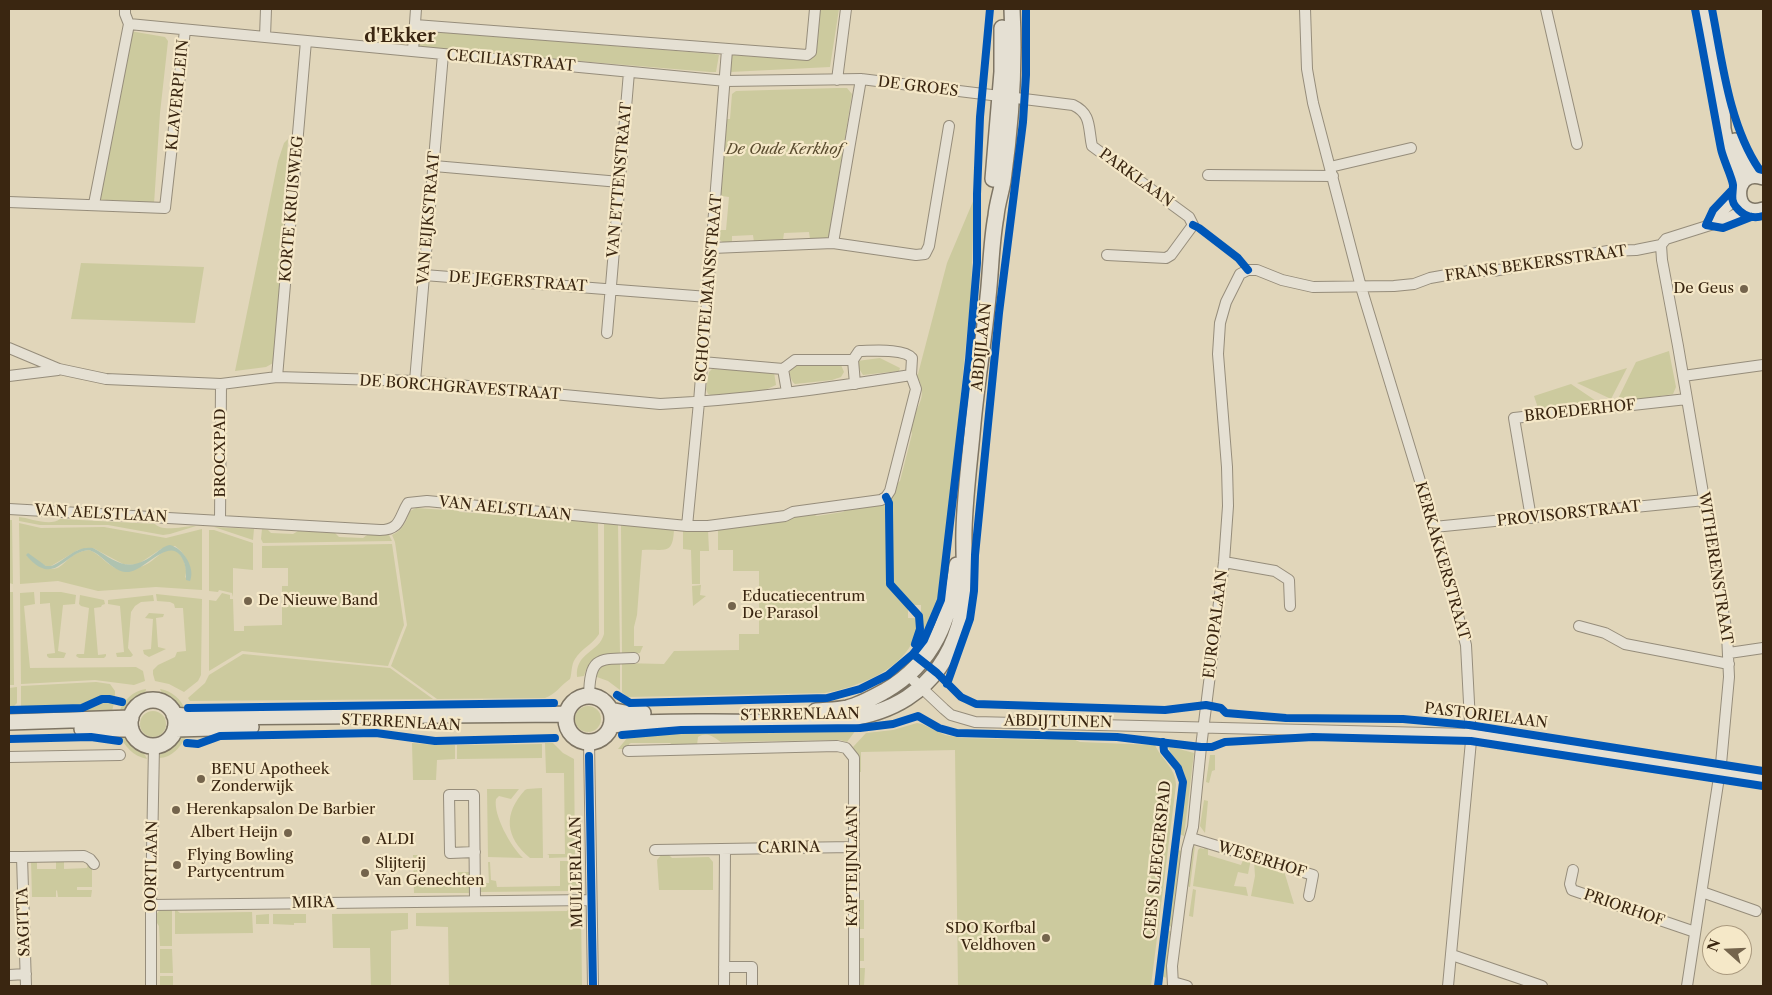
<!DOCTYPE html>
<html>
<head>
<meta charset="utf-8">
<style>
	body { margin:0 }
	#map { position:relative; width:1772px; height:995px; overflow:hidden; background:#e1d6ba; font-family:"Libre Caslon Text",serif }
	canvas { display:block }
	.frame { position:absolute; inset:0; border:10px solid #3a2611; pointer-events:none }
	.north { position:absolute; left:1702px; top:925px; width:50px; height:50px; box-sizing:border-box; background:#f5e8c8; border:1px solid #aa9a7f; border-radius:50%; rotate:290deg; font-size:14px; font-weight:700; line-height:20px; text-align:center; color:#3a2611 }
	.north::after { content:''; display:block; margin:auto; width:18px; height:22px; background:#74644c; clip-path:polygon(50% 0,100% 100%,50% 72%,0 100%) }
</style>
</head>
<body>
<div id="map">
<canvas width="1772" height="995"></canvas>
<div class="frame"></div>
<div class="north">N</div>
</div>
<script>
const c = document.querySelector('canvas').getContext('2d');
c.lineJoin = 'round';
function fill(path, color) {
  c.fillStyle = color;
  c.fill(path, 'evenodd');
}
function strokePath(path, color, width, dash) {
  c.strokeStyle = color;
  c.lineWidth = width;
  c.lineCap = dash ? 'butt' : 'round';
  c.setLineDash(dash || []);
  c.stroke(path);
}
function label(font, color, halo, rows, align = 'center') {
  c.font = font + ' "Libre Caslon Text",serif';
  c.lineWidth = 4.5;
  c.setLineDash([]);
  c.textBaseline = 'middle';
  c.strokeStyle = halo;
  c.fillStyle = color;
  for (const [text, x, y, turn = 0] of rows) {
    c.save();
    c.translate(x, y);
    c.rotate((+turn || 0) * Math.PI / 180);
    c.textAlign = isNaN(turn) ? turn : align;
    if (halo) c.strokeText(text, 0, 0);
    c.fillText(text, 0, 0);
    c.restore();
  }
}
fill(new Path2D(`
	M818,9H839L830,67L730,72L732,55L805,60L811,57Z
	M415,30L714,54L719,55L716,72H710L411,47Z
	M130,31L165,37L168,41L160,113L154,204L103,201L95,198Z
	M837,88H847L852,94L829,236L825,239H810L809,232L784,233L783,240L754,242L753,235L732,236V243C723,244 718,242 718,231L719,230H726L729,197L722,196L721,194L727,119H730L732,94L736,91Z
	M288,139L277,352L275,362L266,367L235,371L278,161L284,143Z
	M974,199L971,293L942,584L933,618L916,647L914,645L921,632V605H911L891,584V501L895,485L900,481L912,434C905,413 934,402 916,375L918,374L947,263Z
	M81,263L204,267L195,323L71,319Z
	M1669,351L1676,387L1673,394L1616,403L1636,362Z
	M880,358L900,368L899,371L863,375L858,367L857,361Z
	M791,362L841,365L844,372L841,377L832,380L795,384C790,381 788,369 791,362Z
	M1627,368L1611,399L1577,383Z
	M712,369L774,372L776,385L765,390L713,396L708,394L706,389L709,372Z
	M1571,384L1602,405L1540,414L1534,396Z
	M887,503L888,586L908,607V618H918C918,664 864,686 825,693L627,697L622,692V663L664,664L674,651L739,650V634H759V571H733V550H718V529L792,516L812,514L817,516L843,512L848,508Z
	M416,508L446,510C452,507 454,508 460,512L514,516L519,513L557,517L561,520L598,523L599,634C593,644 581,649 575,659C571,665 572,673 570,679C561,685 555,695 545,698L437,699L391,666L407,625L395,542L392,535C403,530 406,522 410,511Z
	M19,517C30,518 50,527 60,519L155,524C164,533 185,525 196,526L170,534L163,535L108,525H40L19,521Z
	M9,520H12L13,584L9,583Z
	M19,523L41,528L104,527L166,538L202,529V590L156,587L98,591L58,581L20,584ZM175,546C184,552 188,561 191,571L185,578C187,571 186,566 183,559C171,537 158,559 145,565C139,568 124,570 118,569C109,567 99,553 89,550C58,553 66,587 27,556L46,566H51L78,550L93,548L123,564L137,565L161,549Z
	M604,523L618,524L620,655C600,656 591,655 584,676L577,677C575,652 599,653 604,634Z
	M621,525L674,529C673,557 664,548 642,550L637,615L634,627V646H643L640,653L622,655Z
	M214,527L254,529L253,540Z
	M262,529L268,530L271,533L293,534L298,531L335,533L339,537L363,538L367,535H389L392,541L263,543L261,539Z
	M209,530H214L253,543V570L233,568V597L232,593L219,590L218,592L209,591Z
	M683,530H708L709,551H700V584H692L691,550L683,549Z
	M392,544L404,625L388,666L242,651L209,671V600L216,601L222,593L230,595V599H233L234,631H244V626L282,625V586H288V568H262V546Z
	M701,585L700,595L706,596L693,606L692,586Z
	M9,592H13L14,685H9Z
	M34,592L35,604L24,606L30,668L136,667L143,671L145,681L134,685L95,680L21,684L20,593Z
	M40,592H61L76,595L75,604L63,605L58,651L66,653L64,658H49L47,656V654L55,653L50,605V603L40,604Z
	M156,594L202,599L201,675L198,681L184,692L169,684L155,681L153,674V670L158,665L175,657L177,652L186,651L183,608H175L174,604L170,602L157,601Z
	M80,595L104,600L105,604L102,605L101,607L94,608L98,655L106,654V656L104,658H79L76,656L77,654H84L89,608L81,606L79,604Z
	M153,595L154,601L141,602L135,606L131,612L128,648L133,655L131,657H117L116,653L124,652L120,606L108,604V600Z
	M149,613L164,614L163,617L156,618L158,647L166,649L149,657L144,654L143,650L151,649L153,619L145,618Z
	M243,654L390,668L433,699L190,701L188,698L205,683L209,675Z
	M620,663V690L608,681L594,676L595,672L602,665Z
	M96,682L110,684L115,691V697H100L80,706L21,707V686Z
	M17,687V703L13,707H9V688Z
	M146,689C145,700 130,710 119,713C123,700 133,691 146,689Z
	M160,689C172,691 181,699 186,711L177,709L164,698Z
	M103,702L114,703L111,715L9,718V713L82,711Z
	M575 719a13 13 0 1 1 26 0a13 13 0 1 1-26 0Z
	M140 724a13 13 0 1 1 26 0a13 13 0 1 1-26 0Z
	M917,723L922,724L945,735L962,738L1044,740L1068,737L1080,742L1155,745C1161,759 1176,768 1176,785L1151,986H958L955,750L861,752V772H856V754L853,747L866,733L893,730Z
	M856,730L847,742L840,740L721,742C713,737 708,731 698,737L697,745L674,746L670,743H631L629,744V749H618L628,737L666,732Z
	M119,734C129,735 144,750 147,759C133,756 125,747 119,734Z
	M187,734C182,746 172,758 159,758C162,748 177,735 187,734Z
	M412,743L435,745H455V759L437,760L436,780H413Z
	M545,743H553L563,753L574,759L575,857L549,858V855L547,854H565L564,773H546Z
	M542,744V758L457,759V745Z
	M1168,746L1194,753L1184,836L1179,834C1181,817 1189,786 1183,770C1179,761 1170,756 1168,746Z
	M1210,755H1215V770L1212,771L1209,783L1206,782Z
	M542,788L543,858H530C505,837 503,814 525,790L527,789Z
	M487,789H519L511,799L499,796L496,799C493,815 511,847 523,858L488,857Z
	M1204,800L1208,801L1205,833L1200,826Z
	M1195,846L1190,887H1189L1186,883L1190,852Z
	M1205,846L1208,848V855L1241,865L1244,858L1251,859L1248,874L1238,872L1234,886L1246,887L1248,896L1193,886L1198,850L1200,848L1204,849Z
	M1177,850L1182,851L1173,928L1168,925Z
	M667,853L672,858L709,857L713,862V890H659L657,860L661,855Z
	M413,855H420V882H458V872H471V893H414Z
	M37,860V869H56V860H64V869L87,868L88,864H92V887H77V890H92L91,897H58L57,890L56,891V897H32L31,861Z
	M560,861H576L579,863V884L572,891L480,892V883H489L488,862H490L491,880L496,881L497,887L560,886Z
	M1254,861L1284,871L1294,904L1251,896L1255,876Z
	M1193,889L1196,890L1193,917L1189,916Z
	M858,900H864V929H858Z
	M570,907L581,910L582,986H449L448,927L416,926V913L567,911Z
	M164,909H172V946H160L159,926C155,920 154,917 159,911Z
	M175,909L180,913L252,912L253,933L175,934Z
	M408,913V929L391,931V986H371L370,948H333L332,914Z
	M269,914V924H256V915Z
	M273,914H306V923H294V925L273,924Z
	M1170,931H1172L1166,978L1162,976L1167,932Z
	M858,938H864V961H858Z
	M160,949H172L173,973H160Z
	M858,968H865L864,986H859Z
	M160,976H173V986H160Z`), '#ccca9e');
fill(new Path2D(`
	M170,545C183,548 196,568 190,581L186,580C186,570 186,563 180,555C166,538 143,574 125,572C111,570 102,554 89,550C63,552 55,589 26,555L28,553L46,566H51C65,561 76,545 93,548C116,561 128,574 153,555C159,551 163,546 170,545Z`), '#afc3b0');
const street = new Path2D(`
	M125,9V14L129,24
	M1305,9L1307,69L1313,103L1361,287L1434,527L1466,645L1471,741L1448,986
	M1546,9L1577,144
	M129,24L726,81L861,79L1073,105C1092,114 1088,128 1092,146L1189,217L1193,225L1171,255L1166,258L1107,255
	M415,25L807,55L811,52L815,9
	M265,37L266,9
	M413,51L416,9
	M837,80L846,9
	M434,166L620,182
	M1330,167L1411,148
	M1208,175L1333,176
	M9,202L165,208L185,30
	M94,204L129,24
	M1709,223L1738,197
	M833,243L916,255L925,254L929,246L949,126
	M1661,245L1662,260L1678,346L1727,634L1729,677L1721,764L1687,986
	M712,248L833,243L861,79
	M424,275L708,297
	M607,333L629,72
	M9,348L59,369L106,379L221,384L277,377L415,381L660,404C744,400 828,388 911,375L912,358C904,348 872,351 859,351L853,360H795L783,369L702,362
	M853,360L855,384
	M783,369L787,392
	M9,376L58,370
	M1683,376L1763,365
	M277,377L306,41
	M415,381L443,54
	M9,509L380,530C401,530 399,517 408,503L427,501L687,526H708L785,516L793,512L881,500L886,497L890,491L916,389L911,375
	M1531,518L1514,418L1687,399
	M220,521L221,384
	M687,526L699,402L727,50
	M1434,527L1705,500
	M1224,562L1275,571L1289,580L1290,606
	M1579,626L1605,633L1625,644L1729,664
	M1729,653L1763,648
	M908,675L944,709L951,715L975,722L1470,734L1763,778
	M589,696C590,656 598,659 634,658
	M589,742L593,986
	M628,751L837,746L846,748L854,758V986
	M9,757L120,755
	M1191,838L1313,875L1309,896
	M655,850L853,847
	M475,852L450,853L449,795H474L475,901
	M9,857H22L26,986
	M22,857L84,856L90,859L94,864
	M1573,870L1570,884L1572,890L1695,932
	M1702,892L1756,911
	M151,905L591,900
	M1452,955L1542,986
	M724,967H752V986
	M9,975L26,974
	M1173,982L1187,986
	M151,986V905L154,746
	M724,986L725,849
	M1173,986L1172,966L1187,849L1193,827L1201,747L1224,562L1228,506L1227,467L1218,354L1220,323L1226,302L1240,274L1248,270H1257L1282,280L1313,287L1394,286L1414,284L1430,278L1469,271H1493L1608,251L1636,250L1661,245L1666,239L1723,221L1740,212L1745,207`);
const secondary = new Path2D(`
	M1703,9L1722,107L1723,129L1729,156L1741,184
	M1735,141L1741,158L1751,176
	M1763,177C1730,166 1731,221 1763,210
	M993,179L1002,72V28
	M566 719a23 23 0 1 1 46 0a23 23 0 1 1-46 0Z
	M130 723a23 23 0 1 1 46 0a23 23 0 1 1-46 0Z
	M610,710L625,713H643
	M816,711C826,710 837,710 847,708C860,705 874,697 885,691C935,662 950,619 957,565
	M174,715L194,717L566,714
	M9,722L131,718
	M611,725C662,720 713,723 764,722C812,722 865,725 907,698C933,681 950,656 959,626C968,594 963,562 964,530C965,494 970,458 973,423C977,381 984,339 988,297C991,270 991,243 996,216C997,204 1001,193 1003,181C1011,124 1015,66 1012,9
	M82,729H131
	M175,729L251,727`);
strokePath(street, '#968d7b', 12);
strokePath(secondary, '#7e7564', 18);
strokePath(street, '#e5e0d3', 10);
strokePath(secondary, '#e5e0d3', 15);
strokePath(new Path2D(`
	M1695,9C1704,55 1712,102 1721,149C1723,159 1732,177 1733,185C1733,194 1730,200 1736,207C1743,216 1753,219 1763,216
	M1712,9C1722,60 1729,125 1759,169L1763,170
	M1731,191L1713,210L1706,225L1723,228L1751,217
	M1193,225L1199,228L1238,258L1248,270
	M886,497L889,503V510L890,584L919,616L920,629L915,644
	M913,654L937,673L961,697L976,704L1165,710L1206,705L1221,708L1226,713L1286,718L1403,719L1469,725L1763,771
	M947,684L970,619L974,591L975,555L999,313L1023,122L1026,75V9
	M617,695L630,703L827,698L860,689L888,675L913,654L924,640L941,600L969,360L977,263V194L980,117L990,9
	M188,708L554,703
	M9,710L82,708L102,699H109L122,702
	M622,735L681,730L860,728L893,724L918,716L939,728L957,733L1117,737L1201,747H1212L1225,742L1313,737L1471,741L1763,786
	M9,739L91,737L119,741
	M187,743L198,744L220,736L325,734L376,733L435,741L555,738
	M589,756L593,986
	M1158,986L1183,782L1178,768L1164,751L1163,742`), '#0057b8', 8);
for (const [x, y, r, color] of [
	[1744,289,5,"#74644c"],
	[248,601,5,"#74644c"],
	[732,606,5,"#74644c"],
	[201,779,5,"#74644c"],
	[176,810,5,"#74644c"],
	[288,833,5,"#74644c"],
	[366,840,5,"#74644c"],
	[177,865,5,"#74644c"],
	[365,873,5,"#74644c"],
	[1046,938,5,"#74644c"]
]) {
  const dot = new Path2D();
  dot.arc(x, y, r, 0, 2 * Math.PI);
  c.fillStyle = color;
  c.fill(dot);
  strokePath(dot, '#f5e8c8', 2);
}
label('15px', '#3a2611', '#f5e8c8', [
	["CECILIASTRAAT",511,61,5],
	["DE GROES",918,87,7],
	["KLAVERPLEIN",178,95,-84],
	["PARKLAAN",1136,178,36],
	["VAN ETTENSTRAAT",620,180,-85],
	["KORTE KRUISWEG",292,209,-85],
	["VAN EIJKSTRAAT",429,218,-85],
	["FRANS BEKERSSTRAAT",1536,264,-8],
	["DE JEGERSTRAAT",518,282,4],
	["SCHOTELMANSSTRAAT",709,288,-85],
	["ABDIJLAAN",982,347,-84],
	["DE BORCHGRAVESTRAAT",460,388,4],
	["BROEDERHOF",1580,411,-6],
	["BROCXPAD",221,453,-90],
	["VAN AELSTLAAN",505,509,6],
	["VAN AELSTLAAN",101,514,3],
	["PROVISORSTRAAT",1569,514,-6],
	["KERKAKKERSTRAAT",1442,561,74],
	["WITHERENSTRAAT",1715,568,81],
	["EUROPALAAN",1216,624,-83],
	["STERRENLAAN",800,715,-1],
	["PASTORIELAAN",1486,716,7],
	["ABDIJTUINEN",1058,722,1],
	["STERRENLAAN",401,723,3],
	["CARINA",789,848,-1],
	["CEES SLEEGERSPAD",1158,860,-84],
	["WESERHOF",1262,860,17],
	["OORTLAAN",152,866,-89],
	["KAPTEIJNLAAN",853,866,-90],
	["MULLERLAAN",577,872,-91],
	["MIRA",313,903,-1],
	["PRIORHOF",1624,908,19],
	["SAGITTA",24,922,-92]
]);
label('italic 15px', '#5a4c2f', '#f5e8c8', [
	["De Oude Kerkhof",784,150]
]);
label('15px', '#3a2611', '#f5e8c8', [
	["De Geus",1734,289,"right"],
	["Educatiecentrum",742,597],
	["De Parasol",742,614],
	["De Nieuwe Band",258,601],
	["BENU Apotheek",211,770],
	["Zonderwijk",211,787],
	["Herenkapsalon De Barbier",186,810],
	["Albert Heijn",278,833,"right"],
	["ALDI",376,840],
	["Flying Bowling",187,856],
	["Partycentrum",187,873],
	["Slijterij",375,864],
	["Van Genechten",375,881],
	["SDO Korfbal",1036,929,"right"],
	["Veldhoven",1036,946,"right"]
], 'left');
label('bold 18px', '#3a2611', '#f5e8c8', [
	["d'Ekker",400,37]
]);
</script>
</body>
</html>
